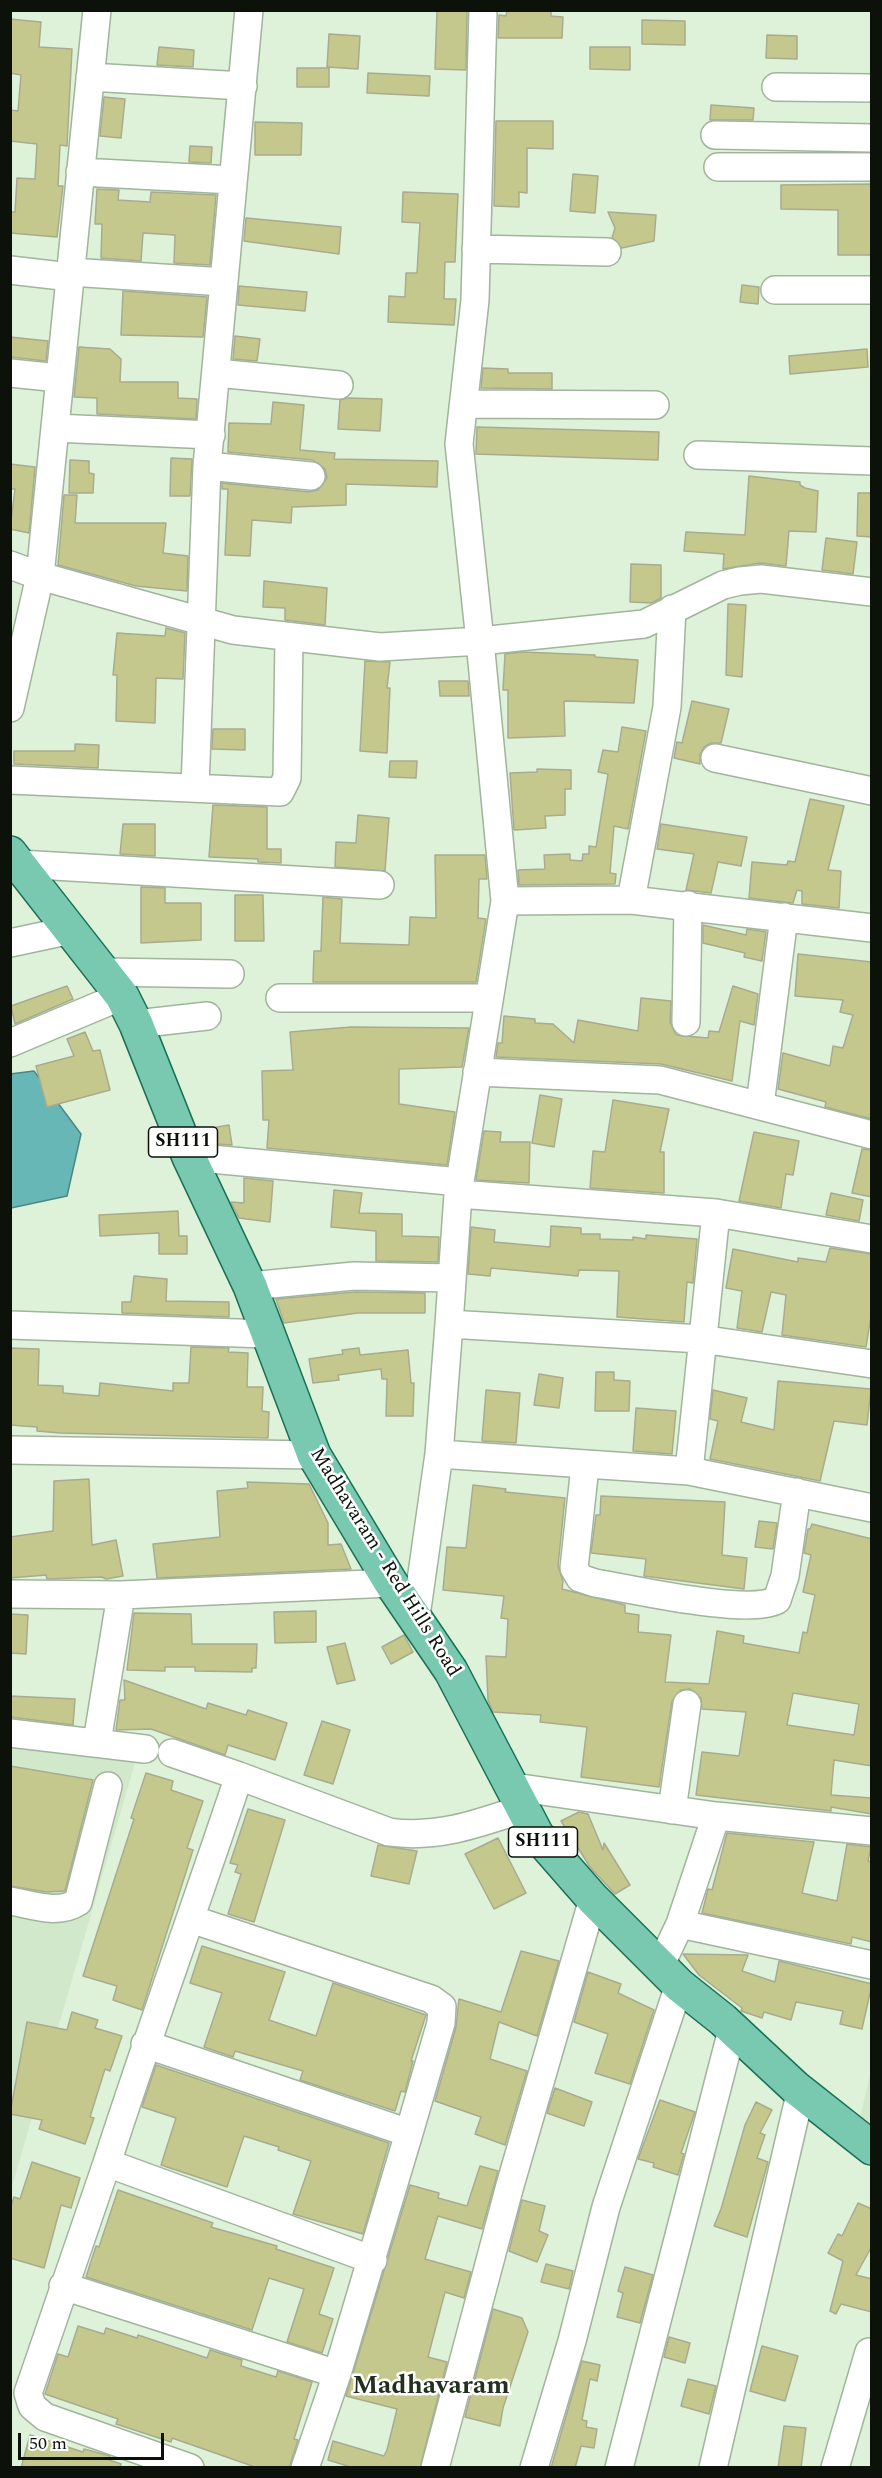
<!DOCTYPE html>
<html>
<head>
<meta charset="utf-8">
<style>
	body { margin:0 }
	#map { position:relative; width:882px; height:2478px; overflow:hidden; background:#def2d9; font-family:Spectral,serif }
	canvas { display:block }
	.frame { position:absolute; inset:0; border:12px solid #0c120a; pointer-events:none }
	.scale { position:absolute; left:18px; top:2433px; width:146px; height:27px; box-sizing:border-box; border:3px solid #0c120a; border-top:0; padding-left:8px; font-size:18px; line-height:21px; white-space:nowrap; color:#0c120a; -webkit-text-stroke:4px #fff; paint-order:stroke }
</style>
</head>
<body>
<div id="map">
<canvas width="882" height="2478"></canvas>
<div class="frame"></div>
<div class="scale">50 m</div>
</div>
<script>
const c = document.querySelector('canvas').getContext('2d');
c.lineJoin = 'round';
function fill(path, color) {
  c.fillStyle = color;
  c.fill(path, 'evenodd');
}
function strokePath(path, color, width, dash) {
  c.strokeStyle = color;
  c.lineWidth = width;
  c.lineCap = dash ? 'butt' : 'round';
  c.setLineDash(dash || []);
  c.stroke(path);
}
function label(font, color, halo, rows, align = 'center') {
  c.font = font + ' Spectral,serif';
  c.lineWidth = 5;
  c.setLineDash([]);
  c.textBaseline = 'middle';
  c.strokeStyle = halo;
  c.fillStyle = color;
  for (const [text, x, y, turn = 0] of rows) {
    c.save();
    c.translate(x, y);
    c.rotate((+turn || 0) * Math.PI / 180);
    c.textAlign = isNaN(turn) ? turn : align;
    if (halo) c.strokeText(text, 0, 0);
    c.fillText(text, 0, 0);
    c.restore();
  }
}
fill(new Path2D(`
	M11,1728L135,1763L11,2190Z
	M871,2070V2126L860,2118Z`), '#d1e9ca');
const water = new Path2D(`
	M34,1071L81,1134L67,1196L11,1208L10,1074Z`);
fill(water, '#68b7b7');
strokePath(water, '#4c8683', 1.5);
const building = new Path2D(`
	M437,10H467L466,70L435,69Z
	M507,10H551V16L563,17L562,38H498L499,15L506,16Z
	M10,19L41,22L39,47L72,49L67,146L60,145L58,186H63L57,237L10,233V212H15L17,178L35,179L37,144L10,141V110L18,111L21,75L10,73Z
	M642,20L685,21V45L642,44Z
	M329,34L360,36L358,69L327,67Z
	M767,35L797,36V59L766,58Z
	M159,47L194,50L193,67L157,65Z
	M590,47H630V70L590,69Z
	M297,68H329V87H297Z
	M368,73L430,76L429,96L367,93Z
	M104,97L125,99L121,138L100,136Z
	M711,105L754,108L753,120H710Z
	M496,121H553V149L527,148V193L519,192V207L494,206Z
	M255,122L302,123L301,155H255Z
	M190,146L212,147L211,163L189,162Z
	M573,174L598,176L595,213L570,211Z
	M872,184V255H838V210L781,209V185Z
	M97,189L119,190L118,200L150,202L151,192L216,195L210,265L174,263L175,235L143,233L141,261L101,258L102,224H95Z
	M403,192L458,194L455,262H445L444,299H456L454,325L388,322L389,296L405,297L406,273H417L420,223L402,222Z
	M608,212L656,215L654,241L622,248L612,238L615,228Z
	M246,218L341,227L339,254L244,241Z
	M742,285L759,287L758,304L740,302Z
	M239,286L307,292L305,311L238,305Z
	M123,291L207,297L203,337L121,335Z
	M235,336L260,339L257,361L233,359Z
	M10,337L48,341L46,361L10,357Z
	M79,347L110,349L121,359L120,382H178V398L197,399L196,419L97,414V398L74,397Z
	M867,349L868,367L790,374L789,356Z
	M483,368L508,369V373H552V389L481,388Z
	M348,398L382,399L380,431L338,429L340,400Z
	M273,402L304,405L300,450L335,453L334,459L438,461L437,487L346,484V505L292,507L291,523L252,520L250,556L225,555L228,489H222V483L309,492L318,490L327,478L325,469L313,460L228,452L229,423L271,424Z
	M477,427L659,432L658,460L476,454Z
	M171,458L192,459L190,496H170Z
	M70,460L89,461V473L94,474L93,493H69Z
	M10,464L35,467L29,533L10,529L15,489H10Z
	M749,476L800,482V485L805,488L818,491L816,532L789,531L786,566L760,563L723,569L724,554L684,551L686,532L745,535Z
	M858,493H872V537L857,536Z
	M64,495H77L75,523H166L163,553L188,556L187,591L136,586L58,565Z
	M826,538L857,542L853,574L822,570Z
	M631,564L661,565V598L652,603L630,602Z
	M264,581L327,588L325,625L285,620V608L263,607Z
	M728,604L746,605L742,677L726,675Z
	M166,628L185,633L183,679L156,678L155,723L116,721L117,675H113L117,633L165,636Z
	M522,652L595,655V657L638,660L634,703L564,701L565,736L508,738V690H503L505,654Z
	M365,661L390,662L387,688H390L387,753L360,751Z
	M439,681H468L469,696H440Z
	M692,701L729,709L721,743H711L704,747L700,755V764L674,758L677,742L682,743Z
	M622,727L646,731L628,829L614,826L610,873L616,874L615,884L519,885L518,870L545,869L544,855L570,854V860L582,861L583,854H589V846L596,847L608,774L598,772L603,750L618,752Z
	M213,729H245V750L212,749Z
	M75,744L99,745L98,768L14,764V751H75Z
	M390,761H417L416,778L389,777Z
	M537,769L571,770V789H565V815L545,816L546,828L514,830L510,773L537,772Z
	M810,799L844,806L828,870L841,871L839,908L802,904V891L797,890L793,903L749,898L752,862L787,865L788,861L795,862Z
	M213,805L267,807V849H281V863L258,862V859L209,857Z
	M358,815L389,818L385,871L335,867L336,842L356,843Z
	M123,824H155V856L120,854Z
	M661,824L747,837L741,866L718,862L711,893L686,890L694,854L657,849Z
	M435,855H485L487,879H479L478,918L486,919L476,982H313L314,951H321L323,897L342,899L340,943L409,945L410,917L436,918Z
	M141,887L165,888V903H201V940L141,943Z
	M235,895H263L264,941H235Z
	M703,925L746,935L747,929L766,932L762,961L744,957L745,953L703,943Z
	M798,954L872,962V1119L825,1107L826,1102L778,1089L783,1053L830,1066L833,1046L843,1048L853,1015L840,1012L843,1000L795,996Z
	M67,986L73,999L15,1024L11,1006Z
	M733,986L758,994L754,1025L740,1021L732,1081L661,1064L496,1057L498,1043H502L504,1016L535,1019V1023L553,1024L574,1043L578,1020L638,1031L641,998L671,1001L670,1022L676,1035L708,1038L709,1031L719,1032Z
	M351,1027L469,1028L462,1067L399,1069V1104L455,1112L447,1165L267,1148L269,1120H263L262,1071L293,1070L290,1032Z
	M85,1032L93,1051L100,1050L110,1090L47,1107L36,1066L74,1056L67,1039Z
	M540,1095L562,1099L554,1147L532,1143Z
	M613,1100L669,1109L660,1152H664V1193L590,1188L593,1151L605,1152Z
	M229,1125L232,1145L203,1143L199,1130Z
	M484,1131L501,1132L500,1142H530L529,1183L476,1180Z
	M754,1132L799,1141L793,1175L786,1174L781,1208L739,1201Z
	M862,1149L872,1150V1197L852,1193Z
	M244,1178L273,1181L270,1222L239,1218L231,1202L244,1203Z
	M334,1190L362,1193L359,1213L402,1214V1236L439,1237L438,1262L376,1261V1231L331,1227Z
	M831,1193L863,1200L859,1221L826,1215Z
	M178,1211L179,1236H187V1254H159V1233L100,1236L99,1215Z
	M551,1226L581,1228V1234H600V1239L633,1240V1237L646,1239V1235L697,1239L693,1283L687,1282L684,1322L617,1317L619,1271L579,1270L578,1276L491,1268L490,1276L468,1274L471,1227L495,1230L494,1242L550,1247Z
	M830,1248L872,1254V1310L866,1347L782,1335L786,1295L771,1292L762,1332L737,1328L742,1291L726,1288L733,1249L798,1262V1258L826,1262Z
	M134,1276L167,1279L166,1301L229,1302V1317L122,1313V1302H131Z
	M355,1292L425,1293V1313H358L284,1323L276,1299Z
	M191,1347L229,1348L228,1352L248,1353L247,1387H263L262,1411L269,1412L268,1438L60,1433L37,1431V1427L10,1425V1348L39,1349L38,1385L63,1386V1393L99,1396L100,1383L173,1391V1383H189Z
	M359,1348L360,1355L408,1350L411,1383H414L413,1416H386L387,1379H382L381,1369L338,1375L339,1380L313,1383L309,1359L343,1354L342,1350Z
	M596,1372H614V1380L630,1381L629,1411H595Z
	M539,1374L563,1378L559,1408L534,1405Z
	M778,1381L871,1389L867,1425L834,1421L820,1481L710,1459L718,1421L710,1419L713,1390L747,1398L741,1422L774,1430Z
	M486,1390L520,1393L516,1443L482,1441Z
	M636,1408L676,1411L672,1454L633,1451Z
	M89,1479L92,1545L116,1540L123,1576L106,1579L102,1577L47,1579L46,1575L10,1578V1537L53,1531L54,1481Z
	M247,1482L309,1484L328,1523V1545L341,1544L351,1569L157,1578L153,1544L220,1537L217,1491L248,1488Z
	M473,1485L506,1489L505,1492L565,1498L558,1566L563,1581L562,1589L625,1605V1613L639,1615L638,1632L671,1635L665,1682L709,1684L717,1631L744,1636L743,1643L799,1653L803,1632L807,1633L815,1595L803,1592L811,1555L804,1553L808,1529H810L812,1524L872,1539V1766L834,1760L831,1795L872,1798V1814L831,1807V1811L696,1795L702,1752L739,1756L746,1712L702,1709L701,1698L690,1689L681,1690L672,1701L659,1787L581,1777L587,1727L540,1722L541,1715L493,1712L488,1700L486,1656L506,1657L508,1619L501,1618L504,1596L443,1590L447,1547L466,1548ZM793,1693L859,1704L854,1735L787,1725Z
	M601,1496L725,1502L722,1555L747,1558L744,1589L644,1576L646,1559L591,1553L596,1515H600Z
	M759,1521L777,1523L773,1549L755,1547Z
	M316,1611V1642L275,1643L274,1612Z
	M134,1613L191,1614L192,1644H257L256,1668H252V1672L195,1671V1667H165V1671L127,1670Z
	M10,1614L28,1615L26,1654L10,1653Z
	M404,1635L413,1652L391,1664L382,1647Z
	M345,1643L355,1680L337,1684L327,1647Z
	M124,1680L206,1709L208,1703L246,1715L248,1710L287,1723L275,1760L228,1745L225,1755L151,1729L116,1730L120,1700H125Z
	M10,1696L75,1699L73,1725L10,1717Z
	M322,1721L350,1730L333,1784L304,1775Z
	M10,1766L93,1780L65,1891L47,1892L10,1886Z
	M146,1773L173,1781L171,1790L203,1801L187,1848L193,1850L142,2010L113,2000L117,1986L83,1976L134,1819L131,1818Z
	M248,1809L285,1820L254,1922L228,1914L241,1874L235,1872L238,1865L230,1863Z
	M579,1812L588,1814L603,1850L604,1843L630,1885L615,1894L590,1867L561,1821Z
	M727,1833L814,1842L802,1893L837,1901L847,1844L871,1847L868,1861L872,1862V1942L852,1937L851,1944L702,1913L708,1889L712,1890Z
	M498,1838L526,1893L494,1909L465,1854Z
	M378,1845L417,1851L409,1884L371,1876Z
	M202,1946L285,1972L269,2020L316,2036L333,1983L426,2015L411,2061H413L405,2092L401,2091L395,2111L300,2080L303,2071L235,2051L233,2057L204,2047L222,1993L190,1983Z
	M521,1951L559,1961L537,2036L499,2022L490,2059L527,2071L505,2145L475,2134L481,2117L435,2101L456,2027L459,1999L501,2012Z
	M683,1954L748,1955L742,1971L775,1982L779,1961L872,1984L862,2029L840,2024L843,2011L796,2002L791,2020L764,2012L762,2018L741,2011L742,2008L699,1975Z
	M588,1972L621,1984L618,1993L654,2010L630,2084L595,2073L608,2034L574,2022Z
	M72,2012L98,2020L95,2028L122,2036L110,2071L105,2069L90,2117L94,2118L85,2144L39,2129L42,2120L10,2114L27,2022L67,2030Z
	M156,2065L389,2143L363,2234L293,2214L311,2161L278,2150L279,2147L244,2136L227,2187L161,2165L176,2118L142,2107Z
	M555,2088L592,2102L584,2126L547,2113Z
	M660,2100L695,2112L681,2153L684,2154L678,2175L653,2167L654,2163L638,2159Z
	M756,2102L772,2110L760,2133L765,2135L757,2158L768,2162L747,2237L714,2226L721,2209L745,2125Z
	M32,2162L80,2178L71,2208L61,2205L44,2268L10,2258V2209L14,2197L20,2199Z
	M480,2166L498,2171L482,2229L438,2216L425,2259L471,2272L464,2298L445,2292L428,2357L447,2362L420,2468H354L328,2460L333,2441L384,2456L387,2450L397,2409L346,2396L410,2185L439,2193L438,2198L467,2206Z
	M118,2190L213,2223L211,2227L277,2246L276,2249L334,2268L319,2314L333,2319L322,2353L287,2342L304,2289L269,2278L252,2330L86,2277L96,2246L99,2247Z
	M522,2200L545,2206L539,2231L548,2235L537,2262L509,2251Z
	M858,2203L872,2209V2246L856,2275L872,2279V2312L841,2304L836,2314L830,2311L843,2261L828,2253L838,2234L842,2236Z
	M546,2264L573,2271L569,2289L541,2282Z
	M625,2267L653,2275L640,2323L617,2317L623,2293L618,2291Z
	M493,2309L522,2318L528,2332L503,2408L500,2426L465,2417Z
	M78,2326L104,2334L106,2328L137,2338L138,2335L207,2358L210,2350L242,2360L241,2366L276,2377L278,2371L312,2382L294,2439L298,2440L289,2468H258L172,2438L171,2442L116,2424L118,2419L45,2394L58,2354L68,2357Z
	M669,2337L690,2343L685,2363L664,2357Z
	M762,2346L798,2356L785,2401L750,2391Z
	M582,2361L600,2365L597,2381L590,2379L582,2420L587,2421L586,2427L597,2429L594,2448L581,2446L575,2468H551Z
	M688,2379L716,2386L709,2414L681,2406Z
	M784,2426L806,2428L801,2468H778Z
	M30,2435L83,2452L84,2449L110,2456L109,2460L121,2464L120,2468H21Z`);
fill(building, '#c4c88d');
strokePath(building, '#a9ab8f', 1.5);
const minor = new Path2D(`
	M90,77L243,86
	M776,87L872,88
	M715,135L872,138
	M718,167H872
	M80,172L233,180
	M476,249L607,252
	M10,270L70,277
	M70,272L224,282
	M775,290H872
	M10,373L59,378
	M217,373L339,385
	M464,404L655,405
	M55,428L211,435
	M698,455L872,461
	M207,466L311,476
	M10,565L40,576L97,10
	M10,708L40,576L233,630L380,647L480,641L459,444L475,300L483,10
	M715,758L872,791
	M10,780L280,792L287,778L289,637
	M195,788L207,466L249,10
	M19,864L380,885
	M631,900L667,707L672,609
	M505,901L480,641L644,624L723,585L740,581L761,579L872,592
	M10,943L71,930
	M103,972L230,974
	M280,998H488
	M686,1022L688,905
	M136,1024L207,1016
	M10,1043L122,996
	M477,1072L660,1080L872,1135
	M760,1105L784,917
	M189,1157L460,1182
	M458,1194L716,1213L872,1239
	M250,1286L354,1276L451,1278
	M449,1324L458,1194L505,901L631,900L872,928
	M10,1325L266,1334
	M10,1450L314,1455
	M439,1454L689,1471L872,1508
	M585,1466L574,1568L580,1578L595,1583C632,1589 748,1616 777,1600L785,1576L797,1492
	M689,1471L716,1213
	M10,1594L121,1595L391,1583
	M416,1616L439,1454L449,1324L701,1339L872,1364
	M10,1733L145,1749
	M97,1742L121,1595
	M172,1753L239,1776
	M514,1787L716,1816L680,1924L661,1964
	M672,1810L687,1704
	M716,1816L872,1831
	M10,1901C33,1905 58,1915 78,1902L108,1786
	M191,1919L431,1999L442,2007L441,2023L409,2133
	M680,1924L872,1965
	M145,2044L409,2133L337,2374L305,2468
	M107,2163L28,2393L32,2406L45,2417L190,2468
	M373,2260L107,2163C149,2033 196,1905 239,1776L389,1832C438,1839 480,1823 525,1808
	M63,2286L337,2374
	M435,2468L509,2189L593,1899
	M534,2468L572,2341L606,2207L679,1985
	M619,2468L732,2030
	M713,2468L801,2090
	M835,2468L869,2352`);
const major = new Path2D(`
	M10,853L122,996L136,1024L189,1157L250,1286L314,1455L391,1583L451,1671L537,1835L593,1899L679,1985L723,2020L796,2088L872,2148`);
strokePath(minor, '#a1b49c', 30);
strokePath(major, '#197054', 36);
strokePath(minor, '#fff', 27);
strokePath(major, '#79c8b0', 33);
for (const [x, y, w] of [
	[183,1142,69],
	[543,1842,69]
]) {
  const box = new Path2D();
  box.roundRect(x - w / 2, y - 15, w, 30, 4.5);
  c.fillStyle = '#fff';
  c.fill(box);
  strokePath(box, '#0c120a', 1.5);
}
label('bold 18px', '#0c120a', null, [
	["SH111",183,1142],
	["SH111",543,1842]
]);
label('20px', '#0c120a', '#fff', [
	["Madhavaram - Red Hills Road",384,1563,58]
]);
label('bold 26px', '#22311e', '#fff', [
	["Madhavaram",431,2388]
]);
</script>
</body>
</html>
